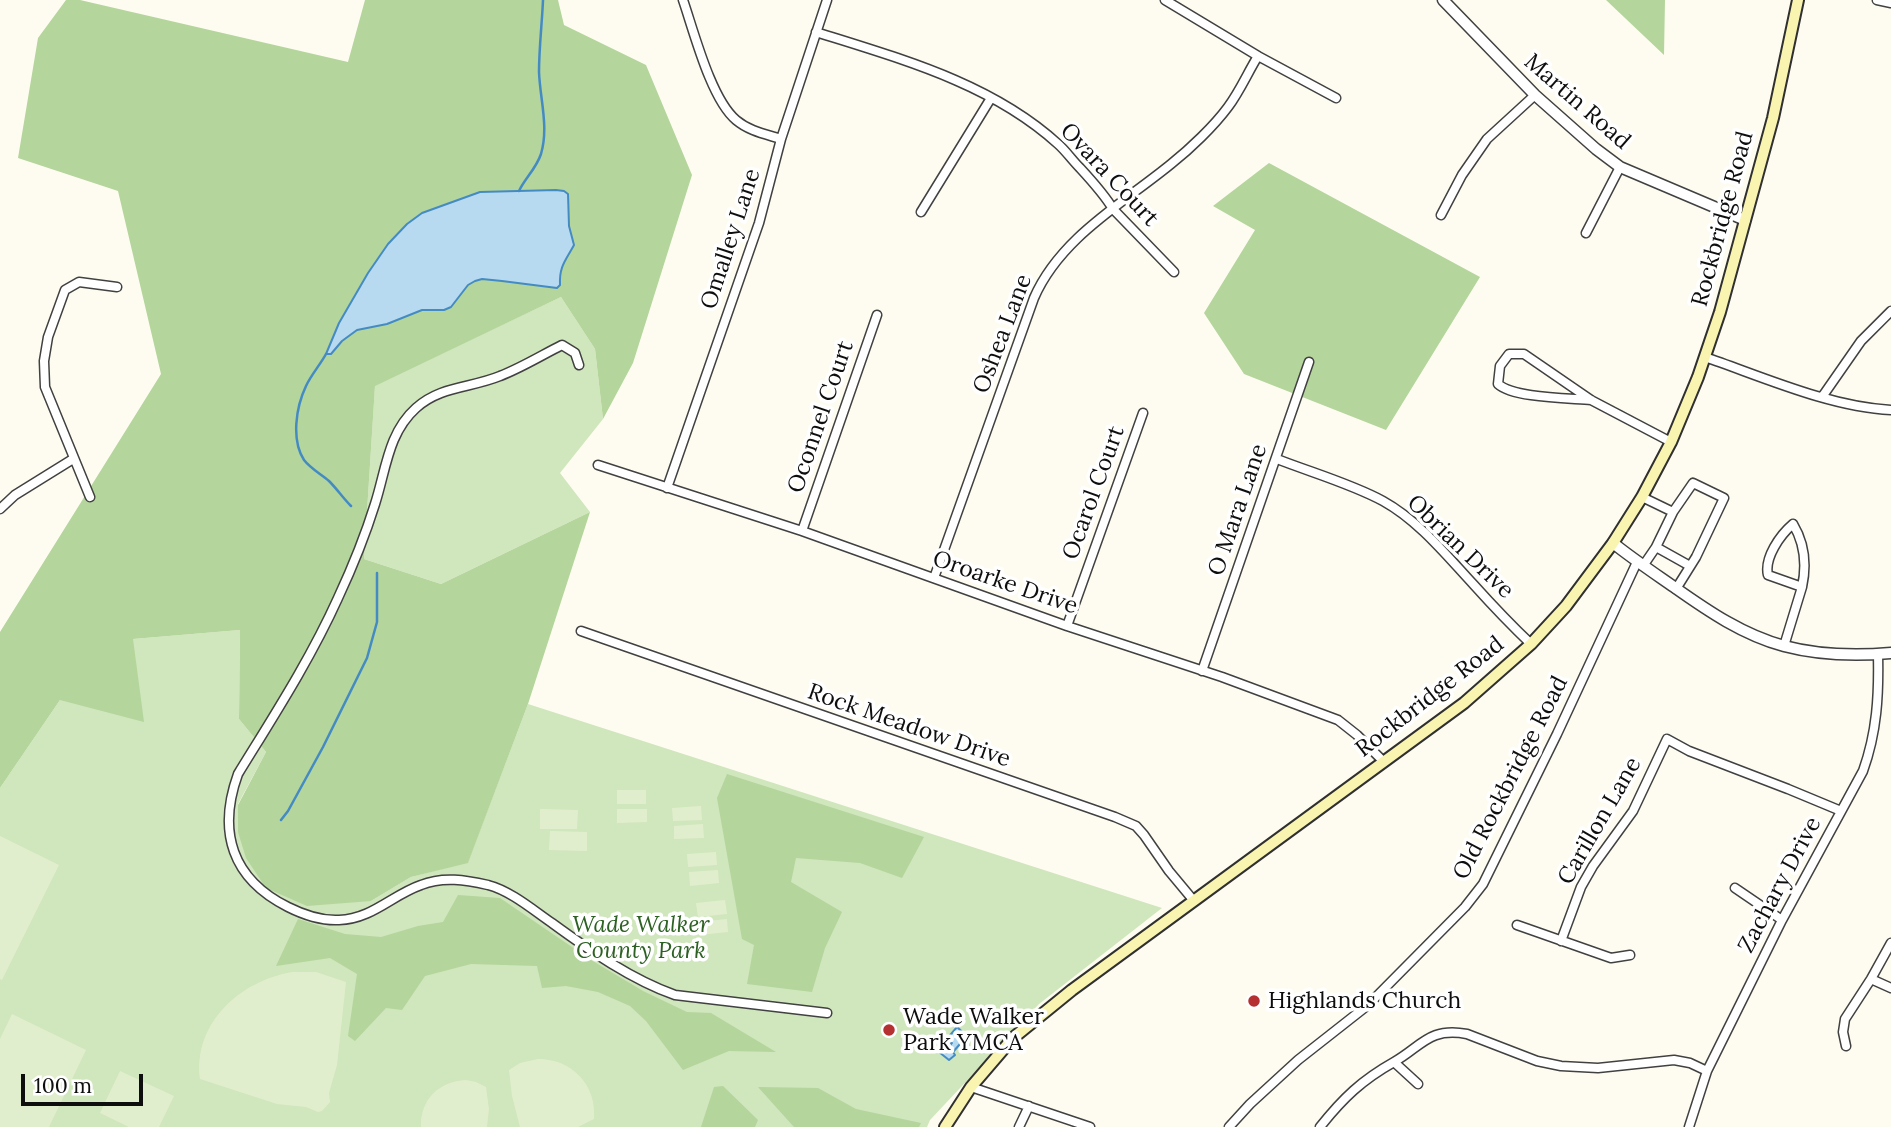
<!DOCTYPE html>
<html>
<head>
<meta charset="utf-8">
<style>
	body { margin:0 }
	#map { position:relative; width:1891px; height:1127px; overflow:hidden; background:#fefcf0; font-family:Lora,serif }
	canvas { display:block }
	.scale { position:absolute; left:21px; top:1074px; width:122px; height:32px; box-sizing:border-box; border:4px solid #0e0e0e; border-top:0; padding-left:9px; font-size:21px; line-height:24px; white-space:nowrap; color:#0e0e0e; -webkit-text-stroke:5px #fff; paint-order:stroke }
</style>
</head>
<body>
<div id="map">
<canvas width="1891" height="1127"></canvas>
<div class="scale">100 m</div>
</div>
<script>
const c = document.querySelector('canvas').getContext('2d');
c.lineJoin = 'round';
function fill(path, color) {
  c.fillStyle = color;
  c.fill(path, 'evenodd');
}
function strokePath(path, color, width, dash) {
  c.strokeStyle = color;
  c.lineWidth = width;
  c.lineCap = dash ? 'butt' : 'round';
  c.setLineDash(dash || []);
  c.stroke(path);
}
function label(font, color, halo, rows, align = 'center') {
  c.font = font + ' Lora,serif';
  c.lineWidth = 7;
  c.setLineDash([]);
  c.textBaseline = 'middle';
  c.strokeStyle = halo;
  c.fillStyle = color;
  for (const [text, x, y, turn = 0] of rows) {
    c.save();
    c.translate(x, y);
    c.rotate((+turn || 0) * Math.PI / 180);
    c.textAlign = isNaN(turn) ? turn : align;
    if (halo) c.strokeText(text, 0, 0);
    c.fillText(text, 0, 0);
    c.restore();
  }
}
fill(new Path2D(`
	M561,297L595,349L603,419L560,473L590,512L441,584L364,559L375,385Z
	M240,630L239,719L266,752L238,804L371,901L411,877L468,862L528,704L1162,908L1039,1004L930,1120L927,1127H0V788L60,700L133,639Z`), '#d0e6bc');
fill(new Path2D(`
	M66,0H80L348,62L365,0H558L564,25L646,65L692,175L633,363L603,419L595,349L561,297L375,386L364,559L441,584L590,512L528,704L468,863L411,877L371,901L307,906L266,888L246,858L238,832V805L266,752L239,719L240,630L133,639L144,722L60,700L0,788V632L161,374L118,191L18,158L38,38Z
	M1606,0H1665L1664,55Z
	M1269,163L1480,277L1386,430L1244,374L1204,313L1255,230L1213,206Z
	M727,774L924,837L902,878L860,863L796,858L791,882L842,912L825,948L812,992L747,984L754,945L742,939L717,798Z
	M458,895L500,898L591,960L643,991L687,1012L711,1013L776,1052L729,1051L683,1070L646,1021L630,1006L598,992L566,986L542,988L537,966L471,964L425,976L402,1010L386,1008L355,1041L348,1036L357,974L330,958L276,966L298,919L345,934L381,937L418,926L443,922Z
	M723,1086L758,1120L755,1127H701L714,1087Z
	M758,1087L818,1088L856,1109L921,1123L919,1127H794Z`), '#b4d59c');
fill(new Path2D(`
	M617,790H646V804H617Z
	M701,806L702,820L673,821L672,808Z
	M540,809L578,810L577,829H540Z
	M617,809H647V822L617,823Z
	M703,824L704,838L674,839V826Z
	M550,831L587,832V851L549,850Z
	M0,836L59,865L2,980L0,979Z
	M716,852L717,865L688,867L687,854Z
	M718,870L719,883L690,886L689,872Z
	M725,900L727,914L698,917L696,903Z
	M727,919L728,932L699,935L698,922Z
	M292,972H316L346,982L337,1065L329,1093L330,1102L322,1111L318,1112L306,1107L277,1104L200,1079C193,1023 240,981 292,972Z
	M12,1014L86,1050L49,1127H0V1039Z
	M538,1059C572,1059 597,1085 594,1119L578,1127H520L512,1096L509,1070L520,1063Z
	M120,1071L174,1096L159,1127H129L100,1113Z
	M466,1080L476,1082L486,1087L489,1109L487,1127H421C420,1100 439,1081 466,1080Z`), '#e1eecd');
const water = new Path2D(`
	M556,190L564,191L568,194L569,226L574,245C566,260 559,266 560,285L557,288L502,281L482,279L475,281L468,285L451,307L444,310H422L387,324L357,330L342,341L331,354H326L339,323L368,273L388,244L407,224L422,213L480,192Z
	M957,1027L969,1038L962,1046L960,1044L953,1052L955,1055L949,1060L939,1052L944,1045L948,1048L952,1043H948L946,1040Z`);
fill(water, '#b8daf1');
strokePath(water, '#458bc3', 2);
strokePath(new Path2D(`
	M519,191C525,178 536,169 541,154C549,127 540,99 539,72C539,48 542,24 543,0
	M326,354C320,365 311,375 306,386C296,407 291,440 304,460C311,469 321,474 329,481C337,489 343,498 351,506
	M281,820L288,811L323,747L367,658L377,622V573`), '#458bc3', 2.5);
const minor = new Path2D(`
	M683,0C694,32 711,99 736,120C749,131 765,134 781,139
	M1165,0L1258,56L1336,98
	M1877,0L1891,3
	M816,32C901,59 991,83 1058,144C1066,151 1072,160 1080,168C1092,181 1104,194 1113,209L1174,272
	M921,212L991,98
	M1441,215L1462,175L1487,139L1535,95
	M1586,233L1620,167
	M1705,357C1763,377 1830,407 1891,410
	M579,365L575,353L562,345C542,355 521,368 500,376C471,388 440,386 416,408C388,433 386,470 375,504C365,536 352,568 338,598C310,660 273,717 238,774C217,832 232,879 288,907C304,915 321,921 339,920C372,919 392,895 421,885C443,876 466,880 488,885C511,891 533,910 552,923C589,950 632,980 675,995L827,1013
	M1822,397L1861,341L1891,311
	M1591,400C1569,398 1513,398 1498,384L1500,366L1509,354H1524L1591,400L1671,442
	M1277,459C1310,472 1352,484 1383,501C1419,521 1446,555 1474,585C1492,605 1511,625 1531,644
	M598,465L802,531L1067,626L1222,677L1338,720L1357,735L1384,762
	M667,488L759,223L781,139L827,0
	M90,497L45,387L44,361L48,337L65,290L79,282L117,287
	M1642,497L1673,512
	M0,509L15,495L73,459
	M1793,524C1805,544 1807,564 1802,587L1768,575C1764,558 1780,535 1793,524Z
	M802,531L877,315
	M1656,547L1673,512L1693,483L1724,498L1696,557L1676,589
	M1643,566L1656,547L1690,566
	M934,578L1034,298C1060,238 1122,204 1171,164C1190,149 1214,126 1228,107C1240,91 1248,72 1258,56
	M1067,626L1143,413
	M581,631L1115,817L1136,826L1144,835L1169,871L1194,901
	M1784,646L1802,587
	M1202,671L1309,362
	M1735,888L1782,920
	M1517,925L1611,958L1630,955
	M1561,941L1581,887L1593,866L1633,811L1667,739L1689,751L1788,789L1841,811
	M1871,979L1891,988
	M1846,1046L1843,1032L1845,1019L1871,979L1891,943
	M1394,1062L1418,1084
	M971,1087L1090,1127
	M1019,1127L1029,1106
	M1229,1127L1250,1104L1298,1060L1368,1005L1465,907L1483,884L1557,734L1637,562
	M1320,1127C1343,1098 1362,1080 1394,1062C1422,1046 1429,1027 1467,1034L1537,1061L1561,1066L1598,1068L1674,1060L1690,1063L1707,1071
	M1689,1127L1707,1071L1782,920L1863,771C1877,732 1879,695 1878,654`);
const tertiary = new Path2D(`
	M1443,0L1535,95L1596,149L1620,167L1745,220
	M1613,543C1633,559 1654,573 1674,587C1708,611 1743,635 1784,646C1818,655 1856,656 1891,653`);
const secondary = new Path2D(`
	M945,1127L971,1087L1013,1038L1072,990L1464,703L1531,644L1566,606L1613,543L1642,497L1671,442L1698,377L1720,312L1773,118L1798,0`);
strokePath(minor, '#414141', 11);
strokePath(tertiary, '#414141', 13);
strokePath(secondary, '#303030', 14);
strokePath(minor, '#fff', 8);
strokePath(tertiary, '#fff', 10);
strokePath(secondary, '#f9f4b0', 10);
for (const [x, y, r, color] of [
	[1254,1001,7,"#b43031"],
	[889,1030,7,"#b43031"]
]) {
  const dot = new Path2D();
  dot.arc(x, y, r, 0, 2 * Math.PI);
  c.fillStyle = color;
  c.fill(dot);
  strokePath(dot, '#fff', 2.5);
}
label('23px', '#0e0e0e', '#fff', [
	["Martin Road",1577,102,41],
	["Ovara Court",1109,175,47],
	["Rockbridge Road",1723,219,-75],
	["Omalley Lane",731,239,-72],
	["Oshea Lane",1003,334,-69],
	["Oconnel Court",821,417,-71],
	["Ocarol Court",1094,493,-70],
	["O Mara Lane",1238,510,-71],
	["Obrian Drive",1460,547,44],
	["Oroarke Drive",1005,583,19],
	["Rockbridge Road",1430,697,-38],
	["Rock Meadow Drive",909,726,19],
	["Old Rockbridge Road",1511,778,-63],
	["Carillon Lane",1600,821,-60],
	["Zachary Drive",1780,885,-62]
]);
label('italic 23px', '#2d6123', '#fff', [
	["Wade Walker",641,925],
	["County Park",641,951]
]);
label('23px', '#0e0e0e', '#fff', [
	["Highlands Church",1268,1001],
	["Wade Walker",903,1017],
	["Park YMCA",903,1043]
], 'left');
</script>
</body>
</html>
